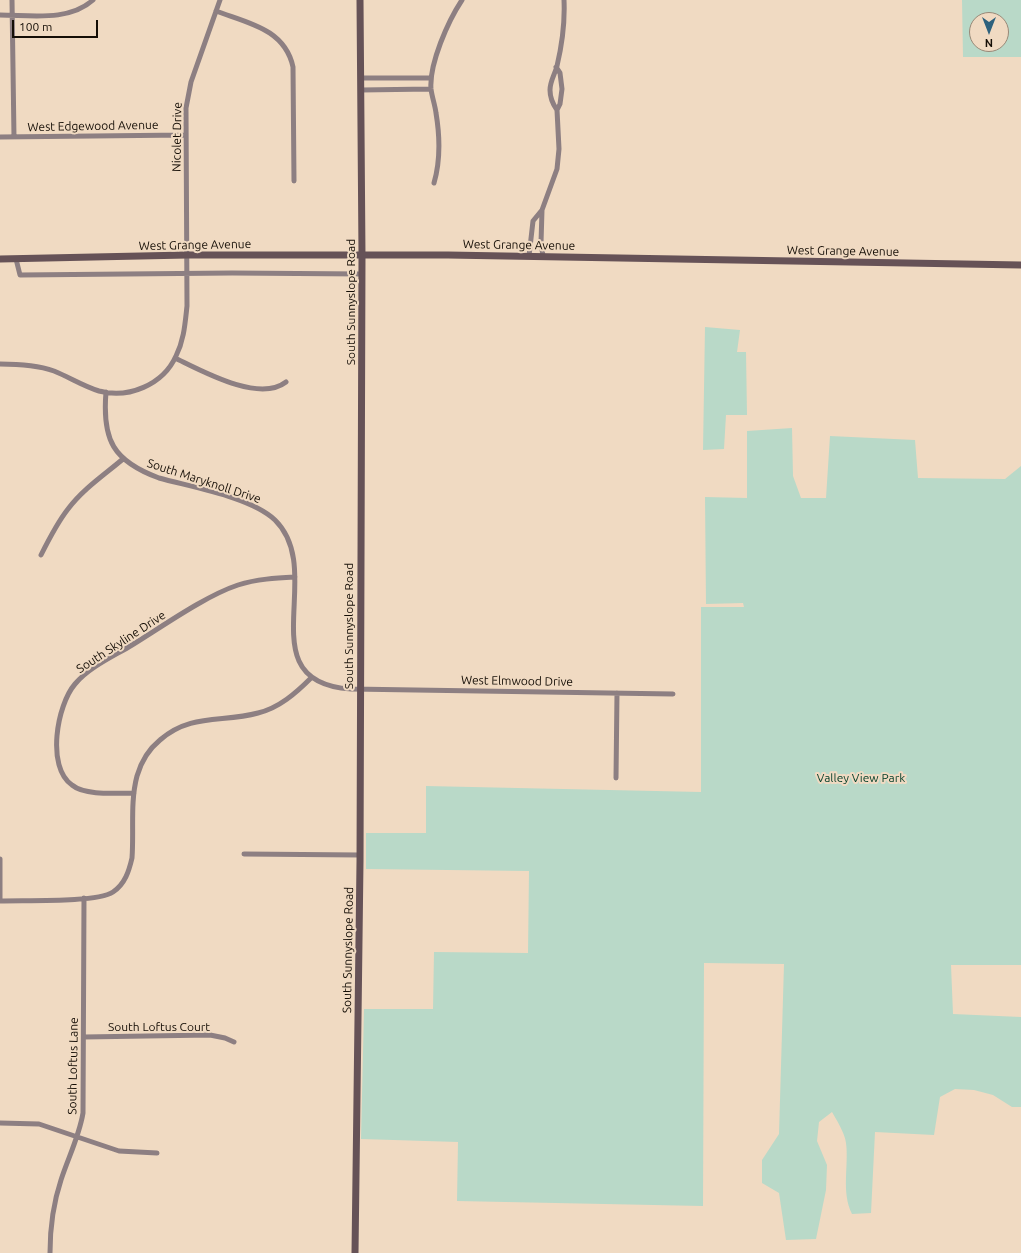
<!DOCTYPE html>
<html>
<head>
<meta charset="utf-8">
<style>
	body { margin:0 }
	#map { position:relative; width:1021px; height:1253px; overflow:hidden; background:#f0dac2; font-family:Ubuntu,sans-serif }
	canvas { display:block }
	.north { position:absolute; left:969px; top:12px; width:40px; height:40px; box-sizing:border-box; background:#f0dac2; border:1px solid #988877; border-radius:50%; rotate:180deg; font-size:11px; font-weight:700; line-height:16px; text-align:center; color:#150e06 }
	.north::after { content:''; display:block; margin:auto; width:14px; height:18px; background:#2d617d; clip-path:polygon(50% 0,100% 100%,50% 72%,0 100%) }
	.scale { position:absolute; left:12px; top:20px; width:86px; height:18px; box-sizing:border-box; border:2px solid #150e06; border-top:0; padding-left:5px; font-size:12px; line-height:14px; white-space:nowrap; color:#150e06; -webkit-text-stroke:3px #f0dac2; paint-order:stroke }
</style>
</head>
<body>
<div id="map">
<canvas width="1021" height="1253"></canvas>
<div class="north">N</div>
<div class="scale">100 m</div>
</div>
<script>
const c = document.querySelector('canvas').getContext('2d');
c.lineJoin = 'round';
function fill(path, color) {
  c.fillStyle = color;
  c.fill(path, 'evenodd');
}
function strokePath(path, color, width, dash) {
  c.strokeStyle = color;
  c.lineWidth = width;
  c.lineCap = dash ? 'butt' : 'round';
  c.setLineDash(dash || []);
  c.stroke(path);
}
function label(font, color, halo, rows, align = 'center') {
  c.font = font + ' Ubuntu,sans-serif';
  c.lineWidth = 4;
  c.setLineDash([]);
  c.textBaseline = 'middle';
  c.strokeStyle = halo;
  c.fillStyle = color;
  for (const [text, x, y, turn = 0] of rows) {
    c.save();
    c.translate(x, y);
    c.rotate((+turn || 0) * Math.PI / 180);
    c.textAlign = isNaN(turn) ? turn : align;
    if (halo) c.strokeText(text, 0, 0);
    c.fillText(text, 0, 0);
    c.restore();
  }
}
fill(new Path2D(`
	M962,0H1021V57H963ZM977,20H1001V44H977Z
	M705,327L740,330L737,352H746L747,415H726L724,449L703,450Z
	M792,428L793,476L801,498H826L830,436L915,440L918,478L1005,479L1021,466V965H951L953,1014L1021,1017V1107H1012L993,1095L974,1090L955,1089L940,1097L934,1135L875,1132L871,1213L852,1214C841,1192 849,1166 846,1143C845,1133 836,1119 832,1112L819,1122L817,1141L827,1165L826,1190L816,1239L786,1240L779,1193L762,1183V1160L779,1134L784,964L704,963L703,1206L457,1201L458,1142L361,1139L364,1009H433L434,952L528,953L529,871L366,869V833H426V786L701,792V607H744L743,603L706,604L705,497L747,498V431Z`), '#b9d9c8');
strokePath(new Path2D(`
	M12,0L14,137
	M216,11C248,23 285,29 293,67L294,181
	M0,15C30,15 69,22 93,0
	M361,78H431
	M361,90L431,89
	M557,110C552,103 550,98 550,90C550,81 555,74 557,66C562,45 565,22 564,0
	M0,137L185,135
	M434,183C441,159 440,137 436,113C435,105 432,97 431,89C429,64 448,21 462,0
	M542,210L541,243L543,256
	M529,256L533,221L542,210L557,169L559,149L557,110L560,104L562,89L560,73L556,67
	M16,259L20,275L232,273L362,274
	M175,358C202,371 259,403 286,382
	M0,364C18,364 37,365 54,371C69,377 83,386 99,391C128,399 163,385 176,356C184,340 185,324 187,306L186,108L191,82L220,0
	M106,392C102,440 113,461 159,478C191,487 251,497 275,520C328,572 246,682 351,689L673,694
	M41,555C49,539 57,523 68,509C83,489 104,475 123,459
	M616,778L617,693
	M134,793C117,793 85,796 72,785C46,767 57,705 75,684C89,667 114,656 132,645C163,626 205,596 238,585C257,579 276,578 295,577
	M244,854L360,855
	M0,859V901
	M0,901C24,900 96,903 113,892C125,884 129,871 132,858C134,831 130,802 137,776C141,762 149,749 160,740C191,713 222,723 258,713C279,708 296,693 311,678
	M84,1037L210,1035L225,1038L234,1042
	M0,1123L39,1124L119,1151L157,1153
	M50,1253C50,1228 53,1204 61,1180C68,1158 79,1137 83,1113L84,898`), '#8d7f82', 5);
strokePath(new Path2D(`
	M0,259L187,255H448L1021,265
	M355,1253L360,862L362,255L360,0`), '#665257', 7);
label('12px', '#150e06', '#f0dac2', [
	["West Edgewood Avenue",93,126,-1],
	["Nicolet Drive",177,137,-89],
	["West Grange Avenue",195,245,-1],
	["West Grange Avenue",519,245,1],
	["West Grange Avenue",843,251,1],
	["South Sunnyslope Road",351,302,-90],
	["South Maryknoll Drive",204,481,18],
	["South Sunnyslope Road",349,626,-90],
	["South Skyline Drive",121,642,-33],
	["West Elmwood Drive",517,681,1],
	["South Sunnyslope Road",348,950,-89],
	["South Loftus Court",159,1027],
	["South Loftus Lane",73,1066,-89]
]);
label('12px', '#003d27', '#f0dac2', [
	["Valley View Park",861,778]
]);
</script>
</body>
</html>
